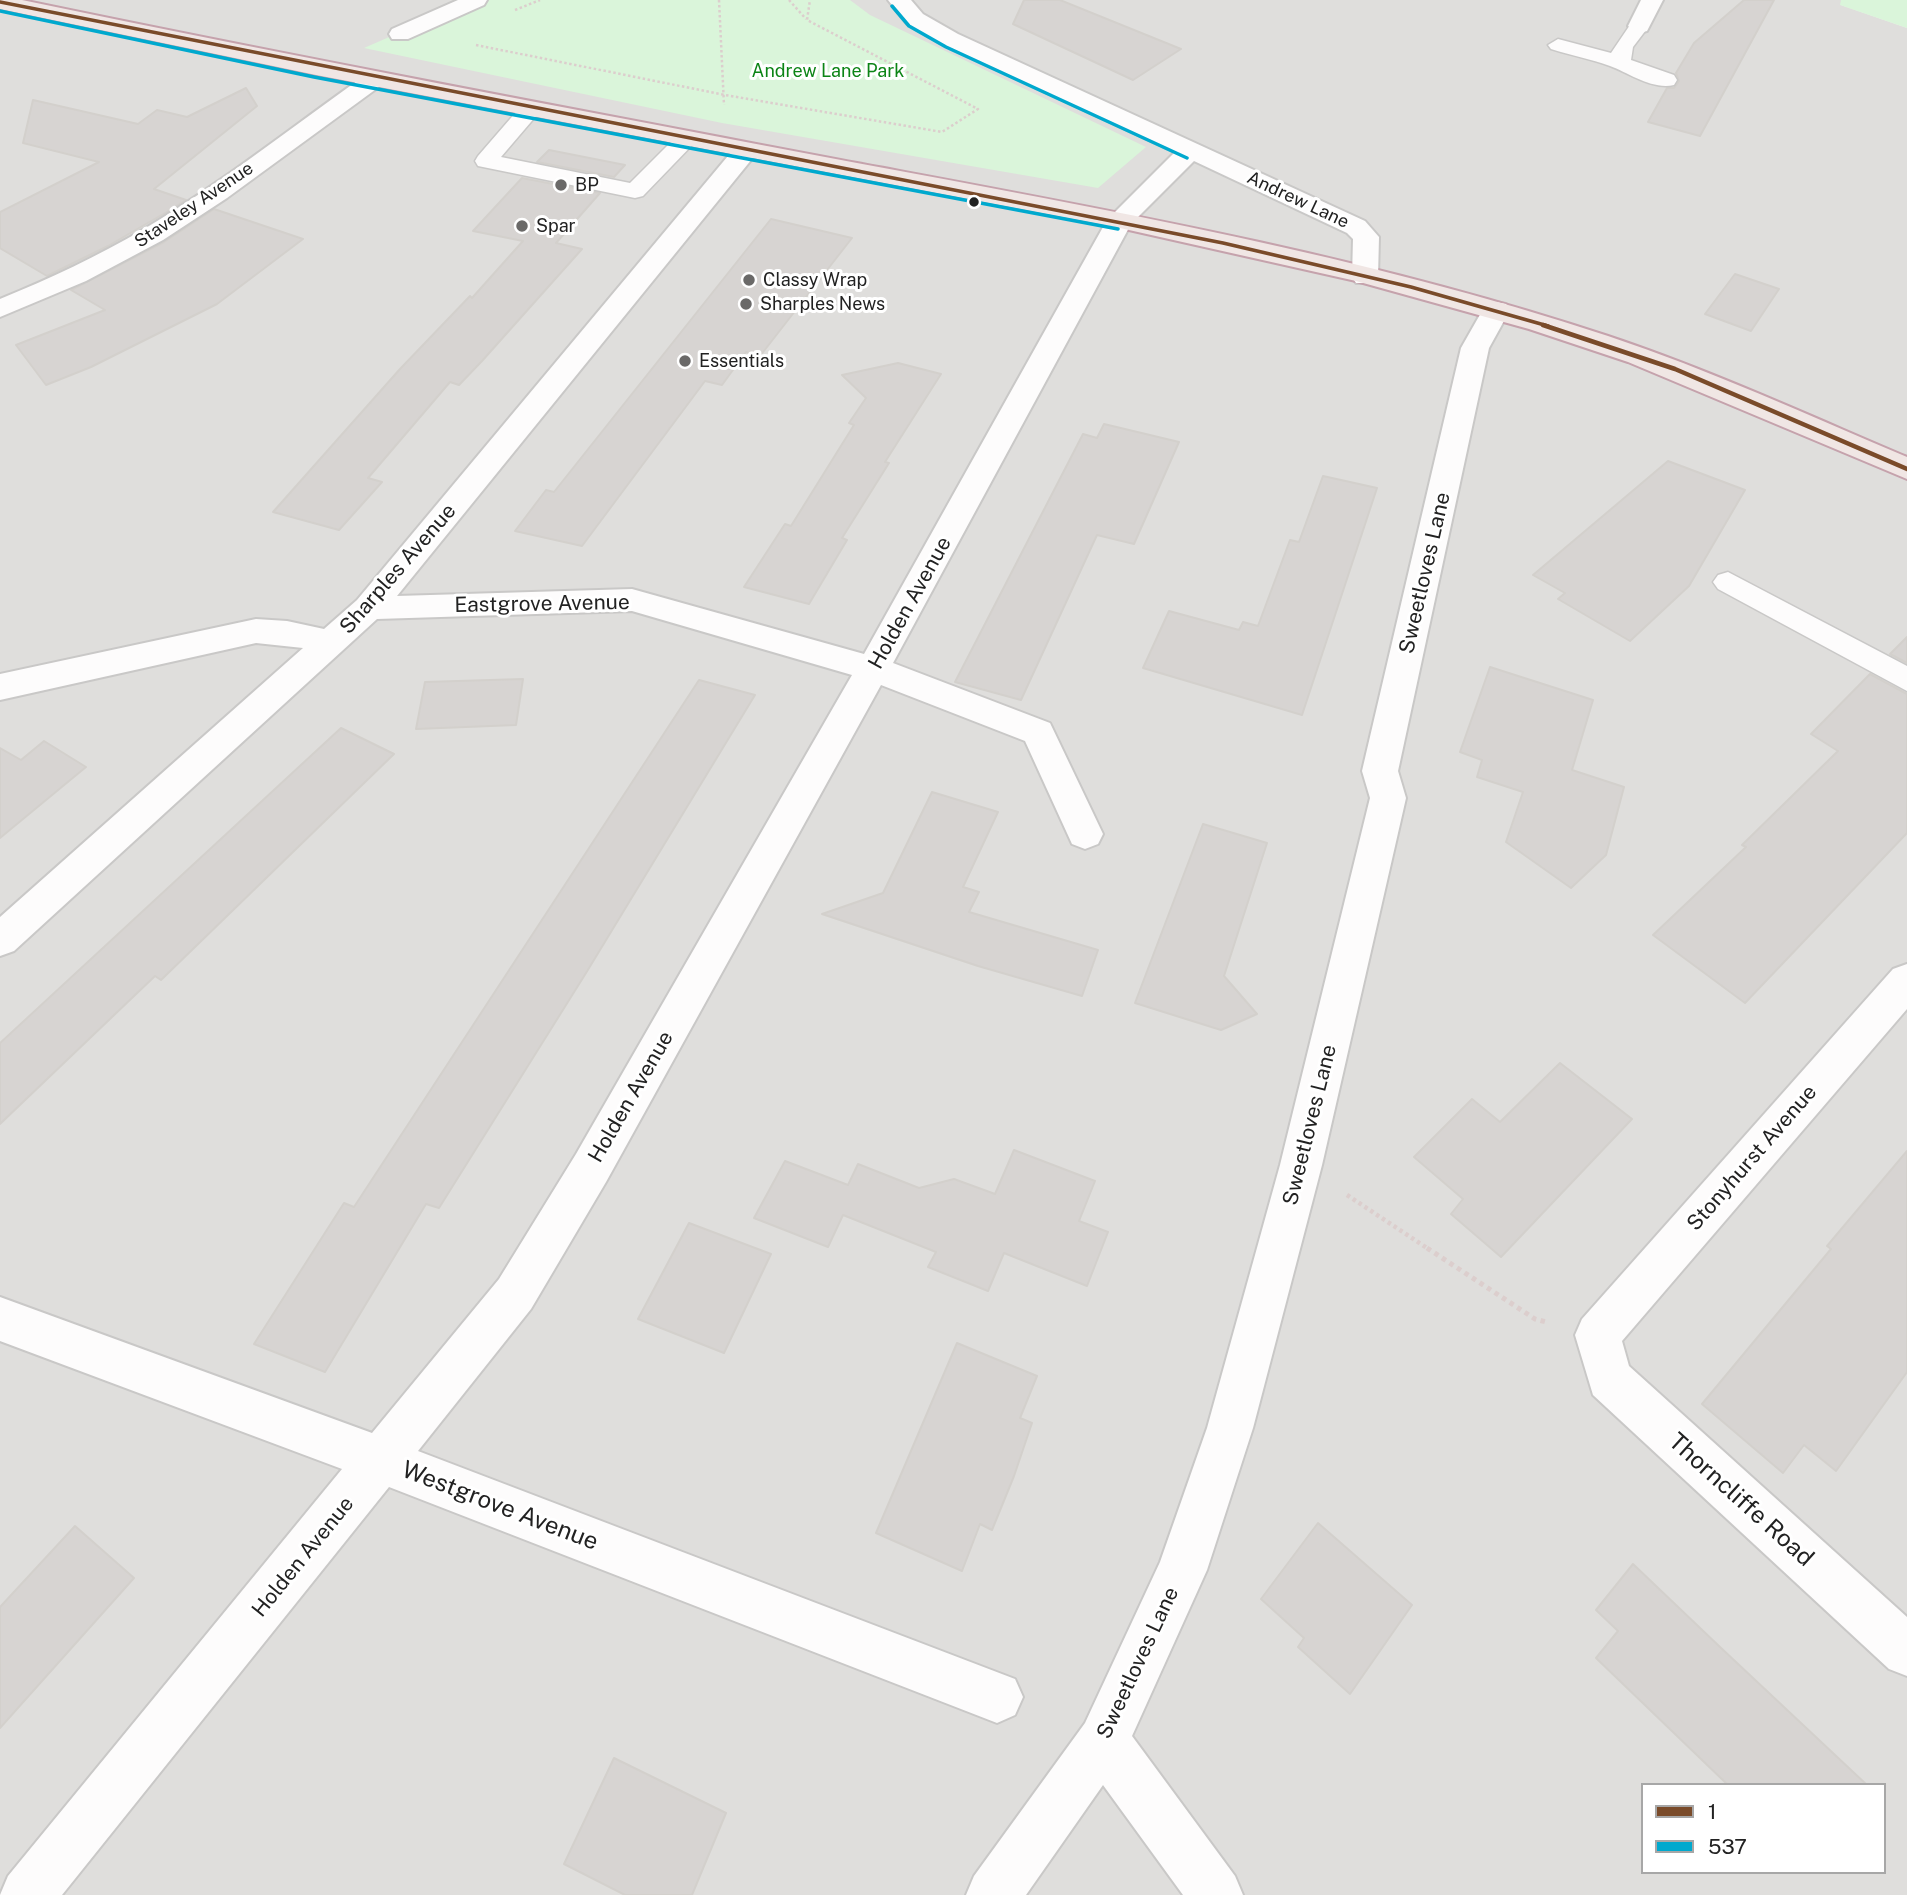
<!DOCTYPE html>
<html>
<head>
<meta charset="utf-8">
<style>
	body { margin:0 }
	#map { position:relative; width:1907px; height:1895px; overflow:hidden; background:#f0eeeb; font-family:"Public Sans",sans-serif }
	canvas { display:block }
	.legend { position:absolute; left:1641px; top:1783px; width:245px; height:91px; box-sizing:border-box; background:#fff; border:2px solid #a7a7a7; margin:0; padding:9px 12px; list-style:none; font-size:21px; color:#222 }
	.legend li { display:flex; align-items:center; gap:14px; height:35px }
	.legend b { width:35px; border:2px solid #a7a7a7 }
</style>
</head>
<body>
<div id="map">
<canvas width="1907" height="1895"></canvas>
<ul class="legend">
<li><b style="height:9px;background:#7a4b2a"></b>1</li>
<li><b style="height:9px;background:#00a9ce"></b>537</li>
</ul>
</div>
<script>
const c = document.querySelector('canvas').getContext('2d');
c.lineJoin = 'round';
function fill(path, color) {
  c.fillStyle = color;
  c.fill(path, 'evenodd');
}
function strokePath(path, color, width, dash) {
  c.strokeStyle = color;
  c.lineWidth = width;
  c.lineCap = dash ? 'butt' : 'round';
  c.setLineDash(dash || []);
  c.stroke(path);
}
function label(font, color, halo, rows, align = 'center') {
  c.font = font + ' "Public Sans",sans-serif';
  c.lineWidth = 6;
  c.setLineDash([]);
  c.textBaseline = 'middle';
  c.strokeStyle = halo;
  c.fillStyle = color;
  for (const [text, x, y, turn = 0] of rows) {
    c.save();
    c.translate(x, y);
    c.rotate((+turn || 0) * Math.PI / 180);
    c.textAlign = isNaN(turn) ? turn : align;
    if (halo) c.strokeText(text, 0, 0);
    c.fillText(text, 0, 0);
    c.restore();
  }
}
fill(new Path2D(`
	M0,0H1841V5L1907,28V1895H0ZM1643,1785H1884V1872H1643Z`), '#dfdedc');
fill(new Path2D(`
	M474,0H850L870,15L1146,147L1098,188L722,123L364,48Z
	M1841,0H1907V28L1840,5Z`), '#daf5da');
const building = new Path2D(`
	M1024,0H1060L1181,49L1133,80L1013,24Z
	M1744,0H1774L1700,136L1648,122L1667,88H1674L1679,81L1676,73L1694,43Z
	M246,88L257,106L154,189L186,200L172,209L108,246L47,276L0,248V212L99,162L23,143L33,100L138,124L157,110L187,117Z
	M549,150L625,165L614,177L537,162Z
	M522,178L600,193L556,243L582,249L482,361L459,385L450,382L368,478L382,482L339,530L273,512L400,369L470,296L472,298L523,241L473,231Z
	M214,209L303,239L217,304L91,367L46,385L16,345L105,310L71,290L164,242Z
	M771,219L852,238L760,356L746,352L722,385L705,381L582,546L515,531L546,490L554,492Z
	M1735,274L1779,289L1751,331L1705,314Z
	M898,363L941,374L885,462L889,463L842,538L847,540L809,604L744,587L785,524L791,526L854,425L849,423L866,398L842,375Z
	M1104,424L1179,442L1134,544L1097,535L1021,700L955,682L1083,434L1097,438Z
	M1668,461L1745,490L1689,586L1630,641L1558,599L1565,593L1533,575Z
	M1323,476L1377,488L1302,715L1143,668L1169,611L1239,630L1243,622L1258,626L1290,540L1299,542Z
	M1907,637V663L1890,654Z
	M1490,667L1593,700L1572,770L1624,787L1606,855L1571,888L1506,842L1523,792L1477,777L1482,760L1460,752Z
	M1870,674L1907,694V833L1745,1003L1653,935L1746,847L1742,845L1838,751L1811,734Z
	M523,679L516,725L416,729L425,682Z
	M699,680L755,695L586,973L439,1208L426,1204L325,1372L254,1344L344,1203L354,1207Z
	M341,728L394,754L161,980L155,976L0,1124V1043Z
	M44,741L86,767L0,838V748L21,760Z
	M932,792L998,812L963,887L979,892L969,912L1098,950L1082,996L978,966L822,914L883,893Z
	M1203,824L1267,843L1224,976L1257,1014L1221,1030L1135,1003Z
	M1560,1063L1632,1119L1501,1257L1451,1214L1463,1199L1414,1157L1472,1099L1500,1122Z
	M1014,1150L1095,1181L1079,1221L1108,1232L1087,1286L1004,1253L988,1291L928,1267L936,1252L843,1215L828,1247L754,1218L785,1161L848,1185L858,1164L919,1188L954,1179L995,1194Z
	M1907,1151V1372L1836,1471L1804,1445L1783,1473L1702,1404L1831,1249L1827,1246Z
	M689,1223L771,1254L724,1353L638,1319Z
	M957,1343L1037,1376L1020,1418L1032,1423L1014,1476L992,1530L980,1524L962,1571L876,1533Z
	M1318,1523L1412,1605L1350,1694L1298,1647L1304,1638L1261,1599Z
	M75,1526L134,1578L0,1728V1607Z
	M1633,1564L1720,1647L1867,1785H1728L1596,1658L1618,1631L1596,1610Z
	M614,1758L726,1813L692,1895H625L564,1864Z`);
fill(building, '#d7d4d2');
strokePath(building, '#d3d0cc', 2);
const service = new Path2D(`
	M1639,20L1649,26L1633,47L1631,60L1674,75L1677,80L1674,85C1652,90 1629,73 1610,66C1591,59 1570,55 1551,49L1548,45L1558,39L1611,53L1632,22Z
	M531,102L542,109L501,157L630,183L680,133L688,131L699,138L643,196L635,198L478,166L475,161L478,156L523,104Z
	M1728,572L1907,666V691L1718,589L1713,582L1718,575Z`);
const minor = new Path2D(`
	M458,0H487L484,5L408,39H392L389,34L392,29Z
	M888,0H911L923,14L958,34L1365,221L1379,237L1378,277L1374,283H1356L1352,277L1353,239L1347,233L1194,161L1131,224L893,663L1050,723L1103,834L1098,844L1085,849L1072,844L1025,741L881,685L606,1182L531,1309L418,1451L1015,1679L1023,1697L1015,1715L997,1723L389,1487L62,1895H0L8,1876L342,1469L0,1341V1297L372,1433L499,1279L576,1154L852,675L632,611L377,619L14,951L0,956V917L303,648L256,643L0,700V674L256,619L287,621L324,629L357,600L738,144H756L759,149L756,154L397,596L632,589L864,654L1107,220L1175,152L942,44L907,24Z
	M1641,0H1663L1647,31L1639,33L1628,26Z
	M375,72L383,74L387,79L383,84L227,198L163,240L86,281L0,317V299C49,279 98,256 144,229C222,183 293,126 367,74Z
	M1496,302L1506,304L1510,310L1489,348L1398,771L1406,798L1322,1165L1253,1428L1207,1570L1132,1736L1235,1876L1243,1895H1183L1103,1785L1026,1895H966L974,1876L1085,1723L1160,1562L1207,1428L1280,1165L1370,798L1362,771L1461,348L1486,304Z
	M1907,964V1009L1622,1341L1629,1366L1907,1617V1676L1889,1669L1593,1395L1575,1335L1582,1319L1893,969Z`);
const trunk = new Path2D(`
	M0,0H22C300,58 578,110 857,163C1109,210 1364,255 1608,336C1710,370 1808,415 1907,457V479L1628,362L1529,329L1356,281L1120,228L316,75L0,9Z`);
strokePath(service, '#c9c8c7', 3);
strokePath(minor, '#c9c8c7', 4);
strokePath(trunk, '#c5a2ac', 4);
strokePath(new Path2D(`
	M719,0L724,105
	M789,0L806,19
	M515,10L540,0
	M476,45L725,95L942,132L978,109L807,20L810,0`), '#dccecd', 2.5, [2.5, 2.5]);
strokePath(new Path2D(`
	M1347,1195L1430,1250`), '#dccecd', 4.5, [3.5, 3.5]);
strokePath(new Path2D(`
	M1427,1248L1535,1319L1546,1322`), '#dccecd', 5, [4.5, 4.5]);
fill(service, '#fdfcfc');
fill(minor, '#fdfcfc');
fill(trunk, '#f0e6e4');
strokePath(new Path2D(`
	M0,2L1223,243L1411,287L1548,326`), '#7a4b2a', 3.5);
strokePath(new Path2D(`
	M1543,325L1675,369L1907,469`), '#7a4b2a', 4.5);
strokePath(new Path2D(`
	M892,6L909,26L946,47L1187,158
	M0,11L314,77L1118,229`), '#00a9ce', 3.5);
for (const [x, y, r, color] of [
	[561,185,7,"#6a6968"],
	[974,202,6,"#222"],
	[522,226,7,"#6a6968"],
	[749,280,7,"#6a6968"],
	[746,304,7,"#6a6968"],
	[685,361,7,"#6a6968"]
]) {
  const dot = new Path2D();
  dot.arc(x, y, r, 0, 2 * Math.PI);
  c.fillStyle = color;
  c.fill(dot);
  strokePath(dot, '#fff', 2.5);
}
label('18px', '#0c8416', '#fff', [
	["Andrew Lane Park",828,71]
]);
label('18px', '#222', '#fff', [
	["BP",575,185],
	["Spar",536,226],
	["Classy Wrap",763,280],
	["Sharples News",760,304],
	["Essentials",699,361]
], 'left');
label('18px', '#222', '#fff', [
	["Andrew Lane",1298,200,25],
	["Staveley Avenue",194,205,-34]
]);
label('21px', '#222', '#fff', [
	["Sharples Avenue",398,569,-49],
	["Sweetloves Lane",1425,573,-77],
	["Holden Avenue",910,603,-61],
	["Eastgrove Avenue",542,604,-1],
	["Holden Avenue",631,1097,-60],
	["Sweetloves Lane",1310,1125,-76],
	["Stonyhurst Avenue",1752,1158,-49],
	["Holden Avenue",303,1557,-51],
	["Sweetloves Lane",1138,1663,-65]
]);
label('24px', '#222', '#fff', [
	["Thorncliffe Road",1741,1500,42],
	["Westgrove Avenue",500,1506,21]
]);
</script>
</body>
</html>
